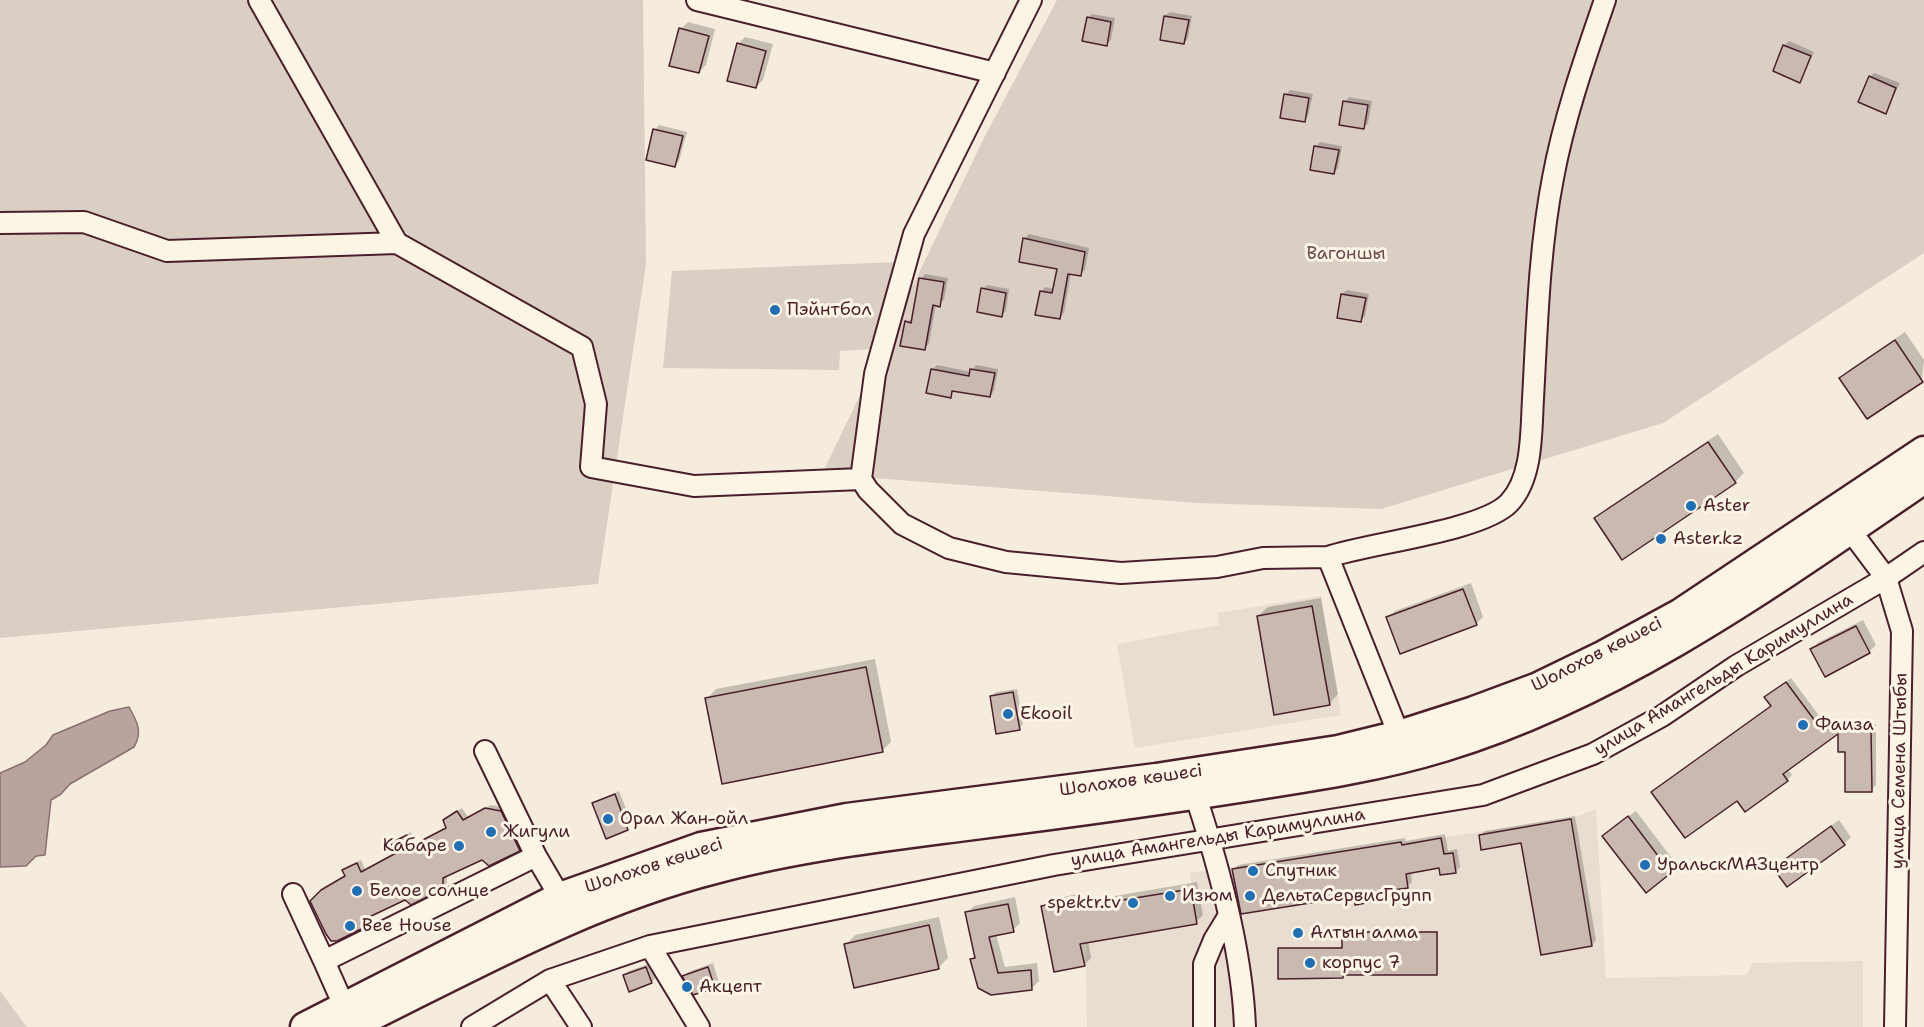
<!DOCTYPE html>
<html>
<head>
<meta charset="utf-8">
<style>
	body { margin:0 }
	canvas { display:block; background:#f5ecde }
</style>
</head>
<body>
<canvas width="1924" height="1027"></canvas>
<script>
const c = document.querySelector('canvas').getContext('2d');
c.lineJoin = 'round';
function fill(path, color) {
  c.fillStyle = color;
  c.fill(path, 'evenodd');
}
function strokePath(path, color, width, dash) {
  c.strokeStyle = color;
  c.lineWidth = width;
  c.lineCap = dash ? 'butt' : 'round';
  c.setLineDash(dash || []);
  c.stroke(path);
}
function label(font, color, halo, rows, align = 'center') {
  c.font = font + ' "Shantell Sans",sans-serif';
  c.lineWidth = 6;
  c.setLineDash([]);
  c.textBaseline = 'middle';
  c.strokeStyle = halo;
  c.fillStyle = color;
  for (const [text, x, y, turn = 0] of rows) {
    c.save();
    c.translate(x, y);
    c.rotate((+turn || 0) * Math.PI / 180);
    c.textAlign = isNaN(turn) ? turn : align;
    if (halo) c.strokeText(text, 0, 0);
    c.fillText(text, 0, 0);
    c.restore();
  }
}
fill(new Path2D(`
	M1321,596L1341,715L1135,748L1117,644L1219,625L1217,613Z
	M1596,809L1606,978L1747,975L1752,963L1863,961V1027H1087L1086,943L1196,924L1190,873L1571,819Z`), '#e8ddd0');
fill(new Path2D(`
	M0,0H643L646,264L598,584L0,638Z
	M1057,0H1924V253L1663,423L1381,509L1197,503L822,474L984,138Z
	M897,262L871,349L840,351L839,370L663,368L672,271Z
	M0,991L27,1027H0Z`), '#dbcec4');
const water = new Path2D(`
	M129,707C137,721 143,732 134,747L70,784L61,794L51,800L45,855L36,856L26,866L0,867V773L25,762L46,745L53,735L110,711Z`);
fill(water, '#b8a39e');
strokePath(water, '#8c6e70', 1.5);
fill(new Path2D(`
	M1170,12L1192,16L1188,38L1184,43L1165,16Z
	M1092,14L1115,18L1111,40L1106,44L1088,18Z
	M688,22L715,29L706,65L699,72L681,29Z
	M745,37L773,44L763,80L756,87L738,44Z
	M1789,41L1814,52L1800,81L1784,46Z
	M1874,73L1900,83L1885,112L1870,77Z
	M1290,90L1313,94L1308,116L1304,121L1286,95Z
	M1349,97L1372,101L1368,123L1363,128L1345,102Z
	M659,125L687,132L679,161L675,165L655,130Z
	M1320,142L1342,146L1338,168L1334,173L1315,147Z
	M1029,234L1089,248L1085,270L1080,274L1071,273L1064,313L1059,318L1041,292L1045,287L1054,289L1058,268L1024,239Z
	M925,274L948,278L944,300L936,304L929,344L924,348L906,322L914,318L921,279Z
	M987,285L1009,289L1006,311L1001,315L983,289Z
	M1347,290L1369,294L1365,316L1361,320L1342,294Z
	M1905,332L1924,360L1922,380L1841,378L1850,369Z
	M937,365L971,372L976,365L998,369L994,391L990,396L955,390L950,396L932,370Z
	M1718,434L1744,473L1735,482L1596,519L1606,509Z
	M1471,583L1483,617L1476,624L1388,618L1395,611Z
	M1321,598L1338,694L1329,704L1258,616L1268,607Z
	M1863,620L1876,645L1869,652L1812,649L1819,642Z
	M875,659L891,742L882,751L707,699L716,689Z
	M1791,678L1826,725L1876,724V785L1871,790L1846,751L1839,731L1787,768L1792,775L1787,780L1737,798L1658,787L1772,705L1771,693Z
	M1017,689L1023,724L1019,729L991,697L996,692Z
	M619,791L632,824L607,837L594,803Z
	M491,805L505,807L523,845L519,850L482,858L447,874V883L442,888L405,898L369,916V921L364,926L312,902L327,886L346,875L344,870L348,866L361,860L365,869L397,852L393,843L398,839L411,832L416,843L447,827L444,820L462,808L468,817Z
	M1636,811L1677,865L1670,872L1611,829Z
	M1575,816L1596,940L1592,945L1523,841L1480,836L1485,831Z
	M1839,820L1851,837L1844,844L1775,868Z
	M1445,834L1448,851L1457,849L1460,867L1456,871L1440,866L1411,872L1412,882L1408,886L1391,889L1392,894L1387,898L1355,894L1234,869L1238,865L1405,838L1406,841Z
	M1197,882L1203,915L1196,922L1088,941L1091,958L1084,965L1043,907L1050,900L1078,894L1080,902Z
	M1015,897L1020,923L1013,930L996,934L1005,967L1037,963L1039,981L1032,988L980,987L972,960L976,956L967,913L974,906Z
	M939,917L948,958L938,968L846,945L855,935Z
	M1345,931H1438V971L1344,973L1342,977L1279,949L1344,947Z
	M651,963L656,978L651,982L625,975L629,971Z
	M713,963L719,983L715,987L684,976L688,972Z`), '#0003');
const building = new Path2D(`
	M1164,16L1189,20L1184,44L1160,40Z
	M1087,17L1111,22L1107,46L1082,41Z
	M679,28L709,36L699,73L669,66Z
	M737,43L766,51L756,88L727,81Z
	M1783,45L1811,56L1800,83L1773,71Z
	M1869,76L1896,88L1886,114L1858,102Z
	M1284,94L1309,98L1305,122L1280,118Z
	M1343,101L1368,105L1364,129L1339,125Z
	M653,129L683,136L675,167L646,160Z
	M1314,146L1339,150L1334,174L1310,170Z
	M1023,238L1085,252L1081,276L1068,274L1060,319L1035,315L1040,291L1052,293L1057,269L1019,262Z
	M919,278L944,282L940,307L933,305L925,350L900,346L905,321L911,323Z
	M981,288L1006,293L1002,317L977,312Z
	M1341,294L1366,298L1361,322L1337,318Z
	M1895,340L1923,382L1867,419L1839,378Z
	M931,369L969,376L970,369L995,373L990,397L952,391L951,398L926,393Z
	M1708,442L1736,483L1622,560L1594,518Z
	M1463,589L1477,625L1400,654L1386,617Z
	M1312,606L1330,705L1274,715L1257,616Z
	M1856,626L1870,653L1825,677L1810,649Z
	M866,667L883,752L722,784L705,698Z
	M1786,682L1821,729L1871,728L1872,792H1845V752H1838V734L1783,774L1788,781L1745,812L1737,801L1685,838L1651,792L1771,706L1764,697Z
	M1013,692L1020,730L996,734L990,696Z
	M615,794L628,830L606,839L592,803Z
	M485,808L501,811L520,851L489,866L482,860L443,878V889L411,905L405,900L365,919V927L337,941H331L326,934L310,901L321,890L345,876L342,870L357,863L361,872L396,853L391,843L407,835L411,846L446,828L443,820L457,811L463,820Z
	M1628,816L1671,873L1646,893L1602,836Z
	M1571,819L1592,946L1541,955L1521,843L1481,850L1479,835Z
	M1831,826L1845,845L1787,887L1773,868Z
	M1441,838L1444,854L1453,853L1456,873L1440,875L1439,868L1406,874L1408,888L1386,891L1388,899L1355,905L1354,896L1241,914L1232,869L1401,842L1402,845Z
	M1191,889L1197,924L1080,944L1085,966L1054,972L1041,906L1072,900L1073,908Z
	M1008,904L1014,932L989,937L998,973L1031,970L1032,990L991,995L978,988L970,959L975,958L965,912Z
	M929,925L939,969L854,988L844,944Z
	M1342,932H1437V975H1343V978L1278,979V948H1342Z
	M646,967L652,983L629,992L623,975Z
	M708,967L715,988L693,995L682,976Z`);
fill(building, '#cab9b1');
strokePath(building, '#4a1f2b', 1.5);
const minor = new Path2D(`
	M259,0L397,243
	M697,0L995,73
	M1031,0L914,234L875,374L861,479L868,490L902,524L949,548L1006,562L1121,573L1217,567L1263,558L1328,557L1399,735
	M0,223L84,222L167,251L397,243L582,347L596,404L591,467L694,486L861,479
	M1850,530L1886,578L1902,631L1895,1027
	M1328,557C1369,543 1482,531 1509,503C1533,478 1531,432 1533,399C1537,326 1539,250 1553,178C1564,118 1585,58 1605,0
	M485,751L536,856
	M1192,785C1217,859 1242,948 1245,1027
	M293,894L324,961
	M650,946L699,1027
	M550,980L581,1027
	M344,1006L324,961L536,856L560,897
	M472,1027L550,980L650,946L1054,865L1483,795L1593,754L1662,716L1736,666L1886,578L1924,552
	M1204,1027V964L1214,940L1228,917`);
const highway = new Path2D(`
	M305,1027L560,897L701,847L847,818L1156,778L1338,750L1399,735L1474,711L1536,688L1604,655L1681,613L1924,451
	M349,1027C468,969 585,902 715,869C796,847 882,837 966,826C1061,814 1157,801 1252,786C1317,776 1381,766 1443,747C1618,694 1775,581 1924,479`);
strokePath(minor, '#4a1f2b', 24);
strokePath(highway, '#4a1f2b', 33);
strokePath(minor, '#fcf5e5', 20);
strokePath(highway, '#fcf5e5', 28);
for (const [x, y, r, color] of [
	[775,310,6,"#1f6fb2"],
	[1691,506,6,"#1f6fb2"],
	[1661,539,6,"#1f6fb2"],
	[1008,714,6,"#1f6fb2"],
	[1803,725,6,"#1f6fb2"],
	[608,819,6,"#1f6fb2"],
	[491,832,6,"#1f6fb2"],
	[459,846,6,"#1f6fb2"],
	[1645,865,6,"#1f6fb2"],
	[1253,871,6,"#1f6fb2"],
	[357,891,6,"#1f6fb2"],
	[1170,896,6,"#1f6fb2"],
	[1250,896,6,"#1f6fb2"],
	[1133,903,6,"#1f6fb2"],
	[350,926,6,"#1f6fb2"],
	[1298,933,6,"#1f6fb2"],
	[1310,963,6,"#1f6fb2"],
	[687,987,6,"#1f6fb2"]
]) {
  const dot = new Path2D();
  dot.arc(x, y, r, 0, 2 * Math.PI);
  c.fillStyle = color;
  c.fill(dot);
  strokePath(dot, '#fcf5e5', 2);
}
label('18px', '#6e4b51', '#fcf5e5', [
	["Вагоншы",1346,254]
]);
label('18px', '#4a1f2b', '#fcf5e5', [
	["Пэйнтбол",787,310],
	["Aster",1703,506],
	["Aster.kz",1673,539],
	["Ekooil",1020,714],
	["Фаиза",1815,725],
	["Орал Жан-ойл",620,819],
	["Жигули",503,832],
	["Кабаре",447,846,"right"],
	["УральскМАЗцентр",1657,865],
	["Спутник",1265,871],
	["Белое солнце",369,891],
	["Изюм",1182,896],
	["ДельтаСервисГрупп",1262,896],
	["spektr.tv",1121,903,"right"],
	["Bee House",362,926],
	["Алтын алма",1310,933],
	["корпус 7",1322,963],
	["Акцепт",699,987]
], 'left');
label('18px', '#4a1f2b', '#fcf5e5', [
	["Шолохов көшесі",1597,655,-27],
	["улица Амангельды Каримуллина",1724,675,-31],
	["улица Семена Штыбы",1900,771,-89],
	["Шолохов көшесі",1131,781,-8],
	["улица Амангельды Каримуллина",1218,838,-9],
	["Шолохов көшесі",654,866,-18]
]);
</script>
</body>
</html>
